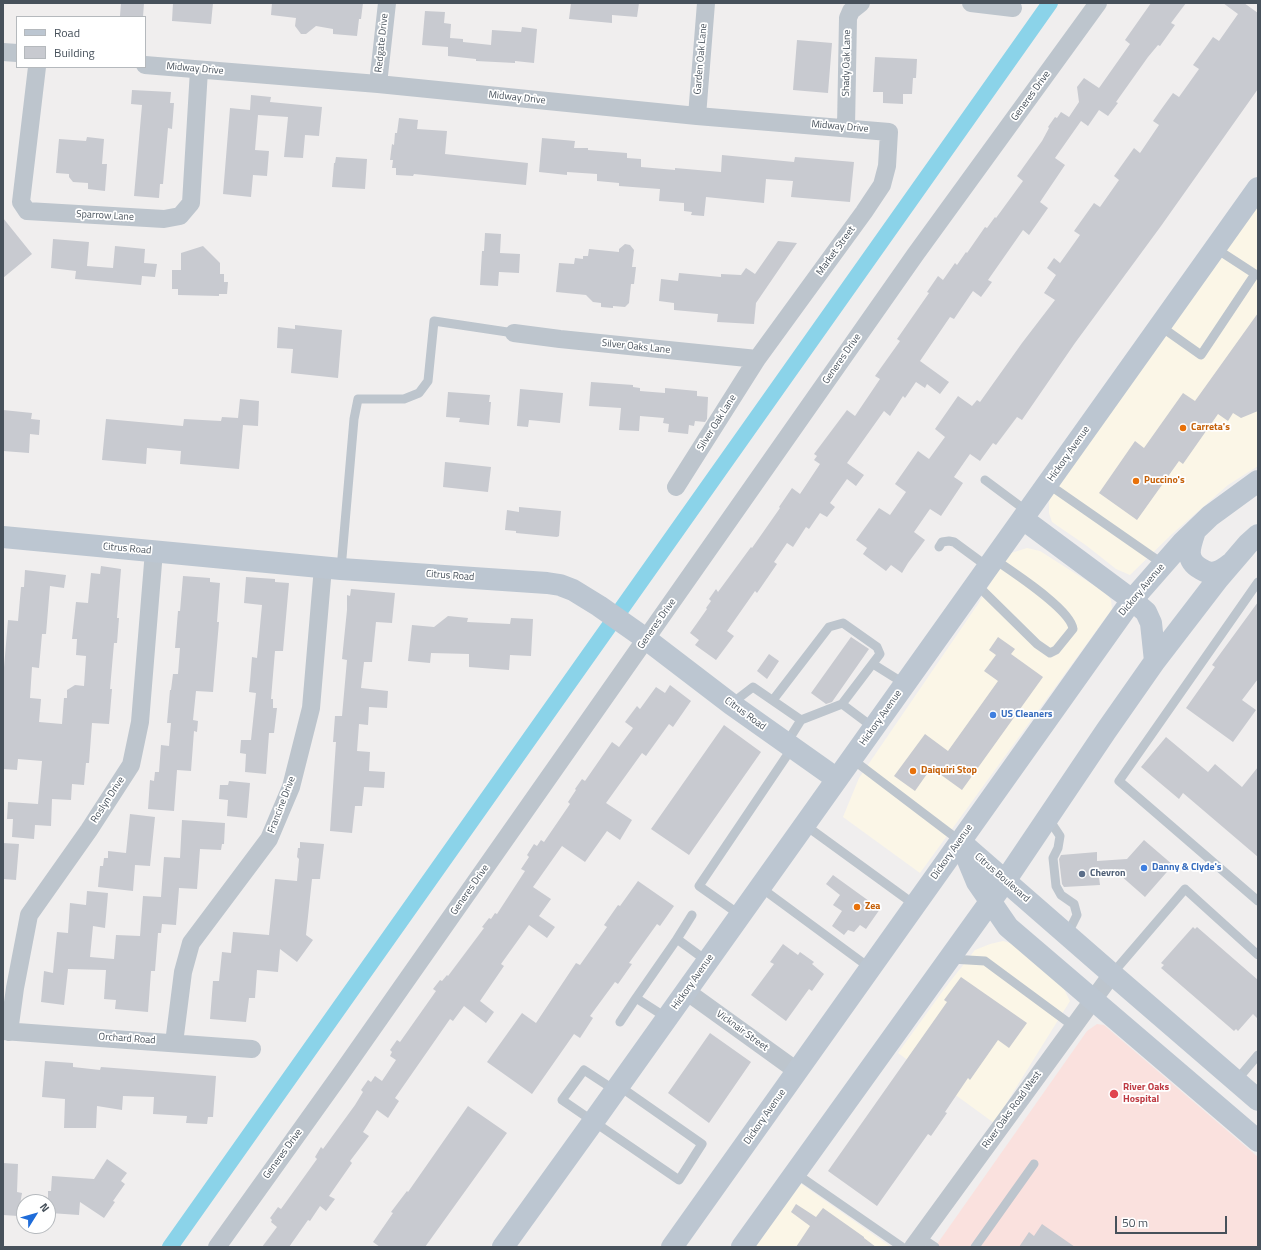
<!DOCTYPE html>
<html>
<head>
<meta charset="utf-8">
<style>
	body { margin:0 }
	#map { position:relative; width:1261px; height:1250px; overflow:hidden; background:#f0eeee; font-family:"Titillium Web",sans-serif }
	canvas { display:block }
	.frame { position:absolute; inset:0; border:4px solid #47515b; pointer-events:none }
	.legend { position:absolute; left:16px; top:16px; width:130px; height:52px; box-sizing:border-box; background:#fff; border:1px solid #b5b9bd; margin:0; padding:5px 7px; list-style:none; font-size:12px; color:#47515b }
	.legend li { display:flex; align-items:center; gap:8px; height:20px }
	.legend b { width:20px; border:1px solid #b5b9bd }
	.north { position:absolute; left:16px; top:1194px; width:40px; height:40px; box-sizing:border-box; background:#fff; border:1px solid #b5b9bd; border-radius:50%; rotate:53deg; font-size:11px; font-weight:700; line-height:16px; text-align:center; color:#47515b }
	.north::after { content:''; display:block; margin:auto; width:14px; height:18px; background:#1f6cd9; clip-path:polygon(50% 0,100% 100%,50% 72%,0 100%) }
	.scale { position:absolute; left:1115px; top:1216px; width:112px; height:18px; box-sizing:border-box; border:2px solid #47515b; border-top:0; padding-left:5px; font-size:12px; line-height:14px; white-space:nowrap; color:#47515b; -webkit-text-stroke:3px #fff; paint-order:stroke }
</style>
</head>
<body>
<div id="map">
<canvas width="1261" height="1250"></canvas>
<div class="frame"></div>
<ul class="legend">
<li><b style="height:5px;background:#bcc6d1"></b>Road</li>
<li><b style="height:11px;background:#c8cad0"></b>Building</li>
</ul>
<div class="north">N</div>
<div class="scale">50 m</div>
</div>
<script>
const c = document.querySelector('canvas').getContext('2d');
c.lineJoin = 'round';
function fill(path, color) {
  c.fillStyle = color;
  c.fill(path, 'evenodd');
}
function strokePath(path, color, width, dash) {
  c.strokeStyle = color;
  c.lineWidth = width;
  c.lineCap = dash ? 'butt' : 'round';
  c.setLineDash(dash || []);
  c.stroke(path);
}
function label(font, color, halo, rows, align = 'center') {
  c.font = font + ' "Titillium Web",sans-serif';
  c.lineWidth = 3.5;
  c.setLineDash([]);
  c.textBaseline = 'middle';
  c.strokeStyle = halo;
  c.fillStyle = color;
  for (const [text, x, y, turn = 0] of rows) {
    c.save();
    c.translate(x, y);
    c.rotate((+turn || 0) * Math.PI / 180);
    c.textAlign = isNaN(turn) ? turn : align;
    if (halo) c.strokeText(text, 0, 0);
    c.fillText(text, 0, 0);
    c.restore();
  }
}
fill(new Path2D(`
	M1258,200V466L1228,485L1172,534L1130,575L1116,569L1087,546L1052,522L1049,513V502L1057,480Z
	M1027,548L1040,551L1106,593L1111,600L1112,609L920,873L843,817L859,778L978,604L1008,554Z
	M1003,941L1017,945L1064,989L1070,1001L994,1123L898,1053L945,988L975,950L990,944Z
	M800,1183L891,1247H755Z`), '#fbf6e7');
fill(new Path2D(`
	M1097,1024L1104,1025L1258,1157V1247H935L1087,1031Z`), '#fae1de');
strokePath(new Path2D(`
	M170,1247L1050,3`), '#8bd3e9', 16);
fill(new Path2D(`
	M121,3H144L143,17L120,16Z
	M173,3H213L211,24L172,21Z
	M272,3H363L361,19H359L357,36L333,34V29L316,26L306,34H301L295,26L296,18L271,15Z
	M571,3H639L637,17L612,15V23L569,19Z
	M1151,3H1186L1171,23L1175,25L1160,46L1158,45L1148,57L1116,102L1118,103L1108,116L1099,110L1088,126L1081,121L1055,158L1065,165L1040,202L1048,208L1029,235L1023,230L988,280L992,282L981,297L973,291L954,319L950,317L920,361L949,382L940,394L927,384L925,388L916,382L905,398L903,396L890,416L884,411L847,463L864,475L856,486L847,479L830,503L835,507L827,517L820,513L809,529L806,527L793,547L787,543L774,562L777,564L757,593L755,591L727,631L734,636L716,660L695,645L699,640L690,633L707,609L706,608L711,601L709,599L716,589L718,592L751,547L752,548L780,508L779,507L792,488L800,494L820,464L814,460L817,456L814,454L847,410L855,416L880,379L875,376L900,341L897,339L929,293L927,292L938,276L943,280L955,263L957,265L966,252L967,253L985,227L987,228L995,217L996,218L1023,181L1017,176L1042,141L1049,128L1048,127L1055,117L1057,118L1061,112L1069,117L1079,102L1077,87L1084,78L1099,88L1130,44L1125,40Z
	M1223,3H1244L1258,13V89L1161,226L1075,343L1022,420L1017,417L996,445L993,443L980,461L970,454L954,477L963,483L941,516L930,509L914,532L925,540L908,563L902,573L891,565L886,571L863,554L867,548L856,540L879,508L890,515L906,492L895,484L918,451L929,459L945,437L935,429L958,396L972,406L977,400L980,402L1022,343L1055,300L1044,293L1056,275L1047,268L1054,258L1060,263L1080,235L1074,231L1094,203L1100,207L1119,180L1114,176L1134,148L1140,153L1159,125L1153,121L1160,111L1173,93L1179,97L1199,69L1193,65L1213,37L1219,41L1238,14Z
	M425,11L445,12L444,23L451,24L450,38L463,39V42L491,45L492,30L521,32L522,27L537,29L534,63L515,61V63L476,61V59L448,56V47L422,45Z
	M797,40L832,43L828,93L793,90Z
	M875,57L917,59L916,78H913L912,94H903V104L883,103V92H873Z
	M132,90L171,92L170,103H174L172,129L168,128L163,184H160L159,198L134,196L142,105L131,104Z
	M251,95L271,97L270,102L322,107L319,136L305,135L303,158L284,157L288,117L258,115L255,150L269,151L267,176L253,175L251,197L223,194L230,108L250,110Z
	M399,118L418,120L417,129L447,131L445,154L528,163L526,185L414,174L413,176L396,175V168H392L393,160H390L392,144L394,145L395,133H397Z
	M87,137L104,139L102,164H107L105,191L88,189V183L73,182L69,177V174L56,173L59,139L86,141Z
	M542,138L575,141L574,148H588V150L627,153V158L641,159V167L675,170V168L721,172L722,155L794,162L795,157L854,162L850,202L791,197L793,181L766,179L764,203L706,197L704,216L691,215L692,212L684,211V203L659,201L660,189L619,186V183L597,181V174L567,172V175L539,172Z
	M336,157L367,159L365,189L332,187L334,163H335Z
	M3,218L32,254L3,278Z
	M485,233L501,234L500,253L520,254L519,273L499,272L498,286L480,285L482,251H484Z
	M53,239L89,242L87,266L113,268L115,246L145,249L144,263L157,264L155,277L142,276L141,285L75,279L76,271L51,268Z
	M778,241L797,243L756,303L754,324L717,322L718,314L674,310V303L659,301L661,279L678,281L679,273L721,277V274L741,275L746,268L755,274Z
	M625,244L630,245L634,250L632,267H636L634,284H631L629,303L625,307L613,306V308L601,307V303L593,302L586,295L556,292L559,263L574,264L575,258L583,259V256H588L589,249L619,252V249Z
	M203,246L220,263V274H224V282H228L227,294H219V296L178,295V289H172V270H181V253Z
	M1258,313V411L1241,418L1233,413L1228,421L1218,414L1183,464L1179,461L1137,520L1099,493L1135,441L1144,448L1183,393L1195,401Z
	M295,325L342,330L338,378L291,373L293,349L277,348L278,327L295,329Z
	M591,382L633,385V387L640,388V391L665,393V388L697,391V396L708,397L707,419L705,422L695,421L694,426L689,425L688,434L668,432L669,424L663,423L664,418L640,416L639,431L619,430L621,408L589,406Z
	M520,389L563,393L560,423L529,420L528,427L517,426Z
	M448,392L490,395L489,402H491L489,425L459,422L460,418L446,417Z
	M240,399L259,401L258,426L243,425L239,469L180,464L181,451L147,448L146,464L102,460L106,419L183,426L184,419L221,421L222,417L238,418Z
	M3,410L32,413L31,419L40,420L39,435L30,434L29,453L3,451Z
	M445,462L491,467L488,492L443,487Z
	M519,507L561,511L559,536L557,537L516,533V531L505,530L507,510L519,512Z
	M101,566L121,569L117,618H119L117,643H114L110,689H112L109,724L92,723L89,763H86L84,785L72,784L71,800L52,799L51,826L35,825L34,839L12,837L13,819H7L8,802L38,804L42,761L18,759L17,770L3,769V679L8,620L18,621L21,587H24L25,570L66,575L64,588L50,586L46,634H42L39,668L32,667L30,698L41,699L39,722L62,724L64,698H67V690L75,685L84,686L86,656L76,655L77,639H72L76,602L88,603L91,573L100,574Z
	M183,576L210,578V582L220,583L217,622H219L213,692L196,691L193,720L198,721L197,732L194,731L191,771L177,770L174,811L148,809L150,780L154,781L155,772H159L161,745L169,746L171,723H167L170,690H171L173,674H178L180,648H175L178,611H180Z
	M246,577L275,579V582L289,583L283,651H275L271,699H273V708H277L274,733H269L266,774L245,772L246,754L240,753L241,740H251L256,693L249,692L250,682L252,657L257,658L262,605L244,603Z
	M351,589L395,593L392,623L376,622L372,662H364L361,688L388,691L387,708L369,707L368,725L359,724L357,751L370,752L369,771L385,772L384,788L364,787L362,806H355L352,833L330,831L336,742H333L335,716H342L347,660L342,659L347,610V595L350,596Z
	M1258,602V679L1242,700L1256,710L1233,742L1186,708L1215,667L1212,665Z
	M448,616L468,618L467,622L510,624L511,618L533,619L531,656L510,655L509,670L469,667V654L431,653L430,663L408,661L412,625L434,627Z
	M851,637L869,649L832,702L826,704L811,693Z
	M998,637L1015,649L1011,654L1043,677L962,790L937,772L934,775L929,771L915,791L894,776L925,734L948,751L998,681L984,671L996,655L989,650Z
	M769,654L779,661L767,679L757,671Z
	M670,685L691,701L673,727L669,724L646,756L642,753L606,803L632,820L620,840L607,831L585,862L562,846L533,887L551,899L539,916L555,927L547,938L529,925L501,964L504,966L480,1001L494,1012L486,1023L464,1006L453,1021L450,1019L395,1098L399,1101L388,1118L377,1110L363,1132L369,1136L350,1161L352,1163L329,1196L335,1199L326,1211L320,1206L310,1221L308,1220L289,1247H262L277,1227L271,1222L272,1220L270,1218L278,1207L281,1209L317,1159L315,1157L321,1147L323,1149L355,1105L363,1092L361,1090L368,1080L371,1082L375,1076L382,1081L396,1060L390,1056L392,1052L390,1050L397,1040L400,1042L436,991L433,989L440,980L442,981L447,975L448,976L484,928L482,927L489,918L491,919L495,913L497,914L525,871L521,869L529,857L527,855L534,844L537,846L541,840L544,842L570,804L568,802L576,790L575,789L582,779L585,781L612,742L619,747L633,728L625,722L637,706L640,709L656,687L665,693Z
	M724,725L761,752L689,855L651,829Z
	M1166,737L1208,772L1215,764L1242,787L1258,767V857L1183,793L1179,799L1141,767Z
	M229,781L250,783L247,818L227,816L228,800L219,799L220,785H228Z
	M130,814L155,817L150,866L135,865L133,891L98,887L100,866H103L104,858H108V851L126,853Z
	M182,820L225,823L224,844H222L221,850L200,849L197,889L179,888L176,925L162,924L161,933H158L155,971H151L148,1012L115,1009L116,1000L104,999L106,970L68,969L64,1005L41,1002L44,971L53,973L57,932L68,933L70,903L86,905L87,891L108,893L105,928L93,926L90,957L114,959L116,935L140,936L143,896L161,897L164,857L180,858Z
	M1144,840L1173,865L1145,897L1120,875L1099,877L1100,885L1064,887L1062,884L1059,859L1061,855L1097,852V861L1127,859Z
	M300,842L324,844L320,879H312L306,935L313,940L297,962L280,949L278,972L257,970L255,998H249L246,1022L210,1019L213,981H219L222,952L231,953L233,932L269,935L275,879L297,881L299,859L297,857L298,848H300Z
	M3,843L19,844L16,880L3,879Z
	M833,875L880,909L866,929L860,925L854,932L848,930L844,935L832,926L842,911L833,905L840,895L826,884Z
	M638,881L674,906L660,926L657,924L629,963L632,964L618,984L615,982L590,1016L593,1018L580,1038L574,1034L532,1094L487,1062L522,1013L536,1023L576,963L580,965L607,927L604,925L618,905L620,906Z
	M1193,927L1195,929L1197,927L1258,980V1019L1253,1014L1238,1031L1236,1029L1234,1031L1161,968L1164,965L1161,963Z
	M783,944L798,955L800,952L814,962L812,964L824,974L812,991L809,989L786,1021L751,995L774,964L770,962Z
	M961,977L1027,1023L1009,1048L998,1040L970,1080L968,1078L945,1112L947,1113L931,1136L928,1134L877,1206L828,1171L947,1002L944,1000Z
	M710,1033L751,1062L709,1123L668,1093Z
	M45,1061L73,1063V1067L100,1070L101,1067L216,1076L213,1117H208L207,1124L186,1123L187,1116L153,1114L154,1097L123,1096L122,1110L97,1106L96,1128H64L65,1099L42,1097Z
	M468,1106L507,1133L425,1247H380L373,1242L393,1213L391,1212L407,1191L408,1192Z
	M107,1159L127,1173L121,1181L125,1184L113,1201L115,1202L104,1218L80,1202L79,1215L50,1213L51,1206H48V1191H51L52,1176L94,1179Z
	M3,1163L18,1164L17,1192L22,1193L18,1216L3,1215Z
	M796,1204L816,1217L823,1208L864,1237V1238L876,1247H796L810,1226L791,1212Z
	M1042,1224L1075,1247H1019L1029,1232L1034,1236Z`), '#c8cad0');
strokePath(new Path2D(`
	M1160,326L1201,355L1255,274L1215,248
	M985,480L1028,512
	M1048,484L1163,564
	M939,547L942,542L949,541L954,542L988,567
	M341,569L354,419L358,399H404L419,393L428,381L434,321L514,333
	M1258,582L1119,781L1258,901
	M976,584L1037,644L1050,653L1056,650L1073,629C1071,609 1011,571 994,559
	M873,664L905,684
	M773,700L829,627L843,623L877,647L880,654L842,704L801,720
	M731,704L753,687L801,720L786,744
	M842,704L874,728
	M852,759L960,841
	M1048,818L1060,836L1058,848L1053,858L1056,886L1061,895L1074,904L1077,915L1067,935
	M805,825L915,905
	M760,887L870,968
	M740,915L699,886L792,748
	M677,939L692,915
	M951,959L985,961L1073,1026
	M1112,974L1185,889L1258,955
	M667,1018L636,998L677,939L707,961
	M620,1022L636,998
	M1236,1081L1258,1055
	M616,1091L584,1070L562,1100L679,1180L702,1144L619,1086
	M795,1173L902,1247
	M920,1237L935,1247
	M975,1247L1034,1164`), '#bdc5cd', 9);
strokePath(new Path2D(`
	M971,3L1013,8
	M3,52L17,53
	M145,65L378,84L697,116L889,132L887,166L882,185L864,212L757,359L676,487
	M37,67L21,202L27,211L164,219L180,216L191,203L199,70
	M378,84L387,3
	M697,116L706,3
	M846,127L848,18L851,11L861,3
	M514,333L560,339L757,359
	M686,991L797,1071
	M3,1031L252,1049
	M9,1032L15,988L29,915L89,830L131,765L140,722L154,551
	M174,1043L183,972L191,943L269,839L291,787L311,708L323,567
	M217,1247L340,1075L915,255L1098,3
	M913,1247L1112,974`), '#bdc5cd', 18);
strokePath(new Path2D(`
	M1023,519L1132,600L1146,612L1151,623L1155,661
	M1195,531C1190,546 1184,560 1201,569C1206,572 1211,574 1216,572C1221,571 1226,567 1230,564
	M3,537L341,569L547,583L560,585L573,590L599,606L646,639L731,704L837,779
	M960,841L977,882L1008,927L1258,1141
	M964,845L1112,974L1258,1100
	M503,1247L593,1122L1258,188
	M672,1247L1132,600L1182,543L1210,516L1258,481
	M742,1247L1005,881L1106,731L1155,661L1218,579L1248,544L1258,535`), '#bcc6d1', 22);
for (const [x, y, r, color] of [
	[1183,428,4,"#e8710a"],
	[1136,481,4,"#e8710a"],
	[993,715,4,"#3f7fe0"],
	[913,771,4,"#e8710a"],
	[1144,868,4,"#3f7fe0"],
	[1082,874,4,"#5c6f8a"],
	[857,907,4,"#e8710a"],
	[1114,1094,5,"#e0444e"]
]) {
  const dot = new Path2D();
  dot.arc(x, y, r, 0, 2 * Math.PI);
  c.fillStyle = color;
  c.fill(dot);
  strokePath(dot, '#fff', 1.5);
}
label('10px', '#47515b', '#fff', [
	["Redgate Drive",382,43,-84],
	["Garden Oak Lane",701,59,-85],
	["Shady Oak Lane",847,63,-89],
	["Midway Drive",195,69,5],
	["Generes Drive",1031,96,-54],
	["Midway Drive",517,98,6],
	["Midway Drive",840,127,5],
	["Sparrow Lane",105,216,3],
	["Market Street",836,251,-54],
	["Silver Oaks Lane",636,347,6],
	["Generes Drive",842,359,-55],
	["Silver Oak Lane",717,423,-58],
	["Hickory Avenue",1069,454,-55],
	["Citrus Road",127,549,5],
	["Citrus Road",450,576,4],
	["Dickory Avenue",1142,590,-50],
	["Generes Drive",657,624,-55],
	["Citrus Road",745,714,36],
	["Hickory Avenue",881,718,-55],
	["Roslyn Drive",108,800,-57],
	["Francine Drive",282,805,-69],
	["Dickory Avenue",952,852,-55],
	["Citrus Boulevard",1002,878,41],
	["Generes Drive",470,890,-55],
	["Hickory Avenue",693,982,-55],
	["Vicknair Street",742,1031,36],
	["Orchard Road",127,1039,4],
	["River Oaks Road West",1012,1110,-54],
	["Dickory Avenue",765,1117,-55],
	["Generes Drive",283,1154,-54]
]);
label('bold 10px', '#c56008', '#fff', [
	["Carreta's",1191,428],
	["Puccino's",1144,481],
	["Daiquiri Stop",921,771],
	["Zea",865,907]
], 'left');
label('bold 10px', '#366cbe', '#fff', [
	["US Cleaners",1001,715],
	["Danny & Clyde's",1152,868]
], 'left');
label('bold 10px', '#4e5e75', '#fff', [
	["Chevron",1090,874]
], 'left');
label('bold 10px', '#be3a42', '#fff', [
	["River Oaks",1123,1088],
	["Hospital",1123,1100]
], 'left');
</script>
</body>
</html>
